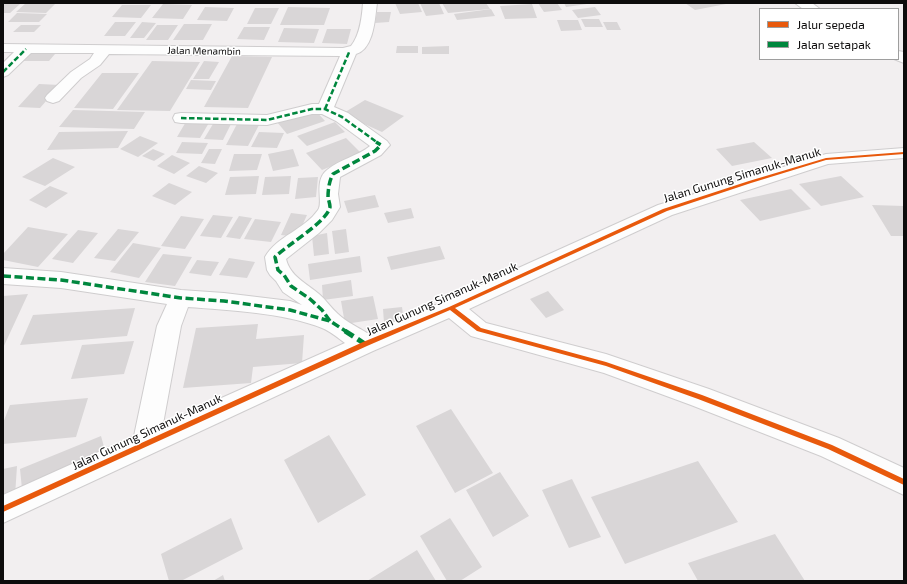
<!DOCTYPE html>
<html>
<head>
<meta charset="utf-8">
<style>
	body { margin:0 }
	#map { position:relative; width:907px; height:584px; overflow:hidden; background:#f2eff0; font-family:"Exo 2",sans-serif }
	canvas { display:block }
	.frame { position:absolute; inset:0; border:4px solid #0d0c0c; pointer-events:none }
	.legend { position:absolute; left:759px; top:8px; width:140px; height:52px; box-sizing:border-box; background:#fff; border:1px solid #9e9e9e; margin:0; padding:5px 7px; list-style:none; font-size:12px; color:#0d0c0c }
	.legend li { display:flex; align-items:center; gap:8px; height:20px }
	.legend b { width:20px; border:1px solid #9e9e9e }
</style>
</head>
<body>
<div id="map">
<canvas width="907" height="584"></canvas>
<div class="frame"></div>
<ul class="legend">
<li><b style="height:5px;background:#e8590c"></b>Jalur sepeda</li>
<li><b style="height:5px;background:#00873e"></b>Jalan setapak</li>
</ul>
</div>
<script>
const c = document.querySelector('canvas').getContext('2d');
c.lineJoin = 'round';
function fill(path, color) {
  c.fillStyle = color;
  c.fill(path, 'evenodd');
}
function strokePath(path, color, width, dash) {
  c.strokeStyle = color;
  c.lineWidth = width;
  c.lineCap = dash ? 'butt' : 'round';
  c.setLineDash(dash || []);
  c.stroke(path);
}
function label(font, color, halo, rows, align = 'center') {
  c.font = font + ' "Exo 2",sans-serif';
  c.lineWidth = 3;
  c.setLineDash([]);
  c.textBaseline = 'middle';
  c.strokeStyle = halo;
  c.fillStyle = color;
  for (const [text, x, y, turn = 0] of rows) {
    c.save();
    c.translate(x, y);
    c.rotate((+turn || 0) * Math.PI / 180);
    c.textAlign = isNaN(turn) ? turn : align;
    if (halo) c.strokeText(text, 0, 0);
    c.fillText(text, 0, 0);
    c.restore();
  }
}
fill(new Path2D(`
	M5,3L20,4L10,13H3V6Z
	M26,3H56L46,13L16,12Z
	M395,3H418L422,12L400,14Z
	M420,3H439L444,14L426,16Z
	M442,3H486L490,9L448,13Z
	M538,3H557L562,10L544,12Z
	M564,3H586L587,4L566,7Z
	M685,3H726V4L695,10Z
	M163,4L192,5L183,19L152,18Z
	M532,4L537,18L505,19L500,6Z
	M122,5H151L141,18L112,17Z
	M205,7L234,8L227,21L197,20Z
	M288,7L330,8L324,25H280Z
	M595,7L601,15L578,18L572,10Z
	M255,8H279L271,24H247Z
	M491,9L495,16L457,20L454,14Z
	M377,12H391L389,22L375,23Z
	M17,13L47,14L39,22H8Z
	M581,19H599L603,27H585Z
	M557,20H578L582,30L561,31Z
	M115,22H136L125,36H104Z
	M142,22L156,23L144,38H130Z
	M603,22H617L621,30H607Z
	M184,24H212L203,40H173Z
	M21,25H41L34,32H13Z
	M157,25H178L168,40H146Z
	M244,27H270L264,40L237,39Z
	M284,28L319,29L314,43L278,42Z
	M327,29H351L347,44L322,43Z
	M397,46H418V53H396Z
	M449,46V54H422V47Z
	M30,54H55L49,61H23Z
	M232,56L272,57L248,108L204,107Z
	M152,61L200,62L170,111L117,110Z
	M204,61L219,62L209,79H193Z
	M102,73H139L113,109L74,108Z
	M191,80L216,81L211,90L186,89Z
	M39,84L60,85L40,108L18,107Z
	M365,100L404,116L382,132L342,114Z
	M73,110L145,112L134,129L59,127Z
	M315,110L325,121L287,134L277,122Z
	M187,120L210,121L200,138L177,137Z
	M335,122L345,132L307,146L297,136Z
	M213,124H231L223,140L204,139Z
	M237,124L259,125L248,146L226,145Z
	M128,131L118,148L47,150L59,132Z
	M259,132L284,133L277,148L251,147Z
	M140,136L158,143L138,157L120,149Z
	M346,138L362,154L322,170L306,153Z
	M182,142L208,143L202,154L176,153Z
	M754,142L772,158L732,166L716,149Z
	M153,149L165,154L154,161L142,156Z
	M209,149H222L215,164L201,163Z
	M293,149L299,166L273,171L268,154Z
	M234,154H262L257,170L229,171Z
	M172,155L190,163L174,174L157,166Z
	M53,158L75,167L45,186L22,177Z
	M199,166L218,173L206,183L186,176Z
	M259,176L256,194L225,195L230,177Z
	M291,176L289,194L262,195L265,177Z
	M841,176L864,197L821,206L799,184Z
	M318,177L316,197L295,199L298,178Z
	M169,183L192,192L175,205L152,196Z
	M50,186L68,193L46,208L29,200Z
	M791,189L811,209L760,221L740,200Z
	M375,195L379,207L348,213L344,201Z
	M872,205L904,206V236H891Z
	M411,208L414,218L388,223L384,213Z
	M291,213L307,215L297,237L281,235Z
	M213,215L233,217L221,238L200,236Z
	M181,216L204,219L185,249L161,246Z
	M239,216L252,218L240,239L226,237Z
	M255,219L281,222L271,242L244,239Z
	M28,227L68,234L38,267L3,260V254Z
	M118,229L139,232L115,261L94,258Z
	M346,229L349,252L335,254L332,231Z
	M78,230L98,233L73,263L52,259Z
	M327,233L329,254L314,256L312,236Z
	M133,243L161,248L139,278L110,272Z
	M440,246L445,259L391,270L387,257Z
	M163,254L192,257L175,286L145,282Z
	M360,256L362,272L310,280L308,264Z
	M229,258L255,262L247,278L219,275Z
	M197,260L219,262L211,276L189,273Z
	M351,280L353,296L323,300L322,285Z
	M548,291L564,310L546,318L530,299Z
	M28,294L3,348V296Z
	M373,296L378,319L345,324L341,301Z
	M402,307L404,321L384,323L383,309Z
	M135,308L127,336L20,345L33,315Z
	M258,324L256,339L304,335L302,363L253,367L251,383L183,388L196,328Z
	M134,341L124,374L71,379L82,345Z
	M88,398L76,437L3,444V423L10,405Z
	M451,409L493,473L455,493L416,426Z
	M329,435L366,495L318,523L284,460Z
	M101,436L106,454L22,489L20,469Z
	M698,461L738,522L625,564L591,497Z
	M17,466L15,496L3,500V469Z
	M500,472L529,516L493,537L466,490Z
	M572,479L601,537L569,548L542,490Z
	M231,518L243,549L181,581H169L161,554Z
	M450,518L482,567L460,581H447L420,536Z
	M775,534L805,581H698L688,563Z
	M417,550L436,581H367Z
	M223,575L225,581H213Z`), '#d9d6d7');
const minor = new Path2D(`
	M363,3H377C375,18 374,49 356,54L334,107L348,113L387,141L390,145L381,155L340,177L338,194L340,207L332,220L319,233L286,259C290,276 306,283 319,294C326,300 331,308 338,314C346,322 358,327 367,333L443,302L658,205L826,154L904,148V158L828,164L672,215L469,309L486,323L606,354L709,389L839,438L904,468V495L821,456L691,405L604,373L471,336L449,318L373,351L3,523V495L134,436L157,326L167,304L61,288L3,284V268L61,272L181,290L224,293L290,301L302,305L283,292L276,281L270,275L267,270L265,257C277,236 304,230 318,210C324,203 313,181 327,170C340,159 358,156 370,146L336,121L322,114H312L267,125L181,123L175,122L173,118L175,114L181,113L267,115L312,104H319L340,56L109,54L100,65L81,78L59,101L53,103L47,101L45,98L47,95L71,72L90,59L94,53H31L8,75L3,77V63L14,52H3V44L343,48L351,46C360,35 362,17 363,3ZM188,307C228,310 285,313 322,328C330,331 338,338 345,343L163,424L181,326Z
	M795,3H812L820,9H803Z
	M898,51L904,52V63L894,59H898Z`);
strokePath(minor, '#cfcdce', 2);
fill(minor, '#fdfdfd');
strokePath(new Path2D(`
	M3,72L26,49
	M325,109L350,50
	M181,118L267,120L312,109H325L342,117L378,143`), '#00873e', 2.5, [5.5, 2.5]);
strokePath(new Path2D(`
	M3,276L61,280L181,298L224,301L290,310L330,321L347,332
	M330,321L322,310L310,299L291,286L284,275L278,270L275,257C287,245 327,222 330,207C330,205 329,201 328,198C328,190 329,181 333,174L375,151L381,145L376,142`), '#00873e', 3.5, [8, 3.5]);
strokePath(new Path2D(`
	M345,331L365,344`), '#00873e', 5, [10, 5]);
fill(new Path2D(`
	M904,152V154L826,160L751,183L667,211L455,308L481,328L606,362L702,395L832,445L904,479V485L828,449L698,399L606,366L477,331L450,310L367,346L3,512V506L363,342L449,307L663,209L749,181L826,158Z`), '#e8590c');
label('10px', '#0d0c0c', '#fff', [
	["Jalan Menambin",204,51,1]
]);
label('12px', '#0d0c0c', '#fff', [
	["Jalan Gunung Simanuk-Manuk",742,175,-17],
	["Jalan Gunung Simanuk-Manuk",442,299,-24],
	["Jalan Gunung Simanuk-Manuk",147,432,-25]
]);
</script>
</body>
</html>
